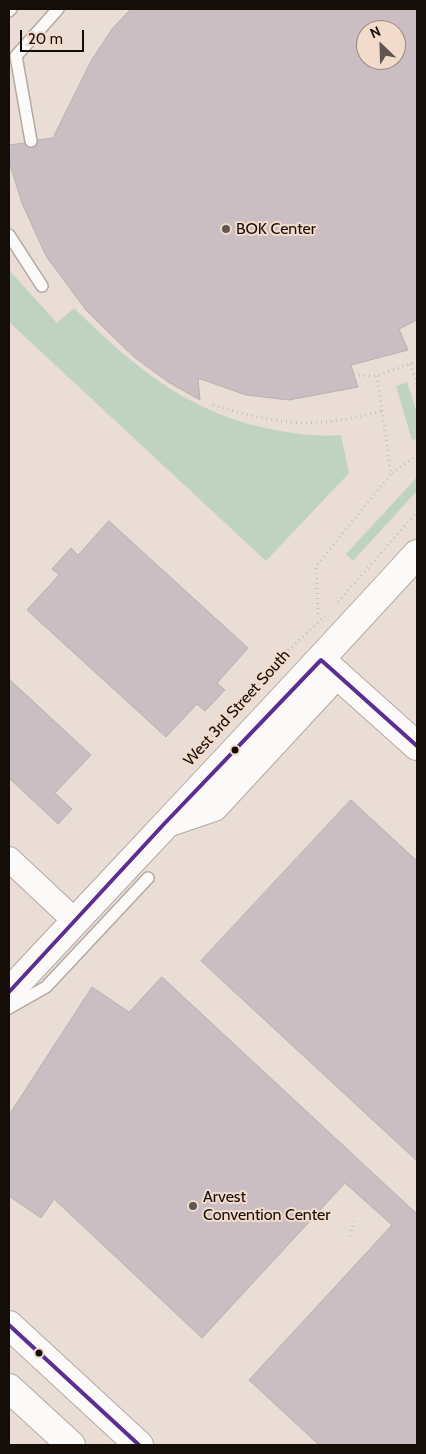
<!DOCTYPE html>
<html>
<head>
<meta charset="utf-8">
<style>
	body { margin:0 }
	#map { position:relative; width:426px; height:1454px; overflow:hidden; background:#eaddd5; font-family:Cabin,sans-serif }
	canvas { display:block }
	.frame { position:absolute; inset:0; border:10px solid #140d08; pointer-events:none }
	.north { position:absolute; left:356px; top:20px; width:50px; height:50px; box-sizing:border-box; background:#f3dbcc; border:1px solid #9a897e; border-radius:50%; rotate:336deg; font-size:14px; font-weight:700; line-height:20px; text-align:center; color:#140d08 }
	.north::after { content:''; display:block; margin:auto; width:18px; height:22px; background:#5f5650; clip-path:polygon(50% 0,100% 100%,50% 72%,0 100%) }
	.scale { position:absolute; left:20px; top:30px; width:64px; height:22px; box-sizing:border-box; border:2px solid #140d08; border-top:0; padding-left:6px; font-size:15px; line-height:18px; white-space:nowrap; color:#140d08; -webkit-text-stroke:4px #f3dbcc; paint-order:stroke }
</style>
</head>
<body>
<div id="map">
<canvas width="426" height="1454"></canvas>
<div class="frame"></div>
<div class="north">N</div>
<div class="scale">20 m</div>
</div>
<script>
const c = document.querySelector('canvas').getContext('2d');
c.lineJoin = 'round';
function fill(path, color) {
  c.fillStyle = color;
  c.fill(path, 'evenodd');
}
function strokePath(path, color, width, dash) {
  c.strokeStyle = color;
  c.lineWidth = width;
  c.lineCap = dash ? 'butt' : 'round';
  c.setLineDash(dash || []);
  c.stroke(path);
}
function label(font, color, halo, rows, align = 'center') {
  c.font = font + ' Cabin,sans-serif';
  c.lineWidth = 4;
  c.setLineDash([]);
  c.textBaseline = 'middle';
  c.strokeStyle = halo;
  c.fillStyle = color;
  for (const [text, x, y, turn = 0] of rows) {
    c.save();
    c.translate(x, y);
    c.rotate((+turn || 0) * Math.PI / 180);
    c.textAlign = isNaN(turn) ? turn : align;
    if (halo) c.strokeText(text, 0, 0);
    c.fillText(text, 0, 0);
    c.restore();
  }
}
fill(new Path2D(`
	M9,270L57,323L74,308C136,369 192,416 280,431C300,434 321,437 341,435L349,473L266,561L9,322Z
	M407,382L417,413V439L412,440L396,386Z
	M417,477V491L353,561L346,554Z`), '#c0d3c3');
const building = new Path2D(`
	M131,9H417V320L399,329L408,350L351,365L358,387L289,400L246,395L198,378L200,400L168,382L134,357L110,334L86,310L46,256L22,203L9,162V145L24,143L26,146L32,148L36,146L38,140L53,138L91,61L112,29ZM366,30H396V60H366Z
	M109,521L248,648L217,683L225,690L205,711L197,704L166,737L27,610L59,575L52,569L71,548L78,555Z
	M9,679L91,755L55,793L72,809L58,824L9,778Z
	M351,800L417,861V1161L201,961Z
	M162,977L417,1214V1445H319L249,1380L392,1225L345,1183L202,1338L54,1199L41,1218L9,1196V1115L92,987L129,1012Z`);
fill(building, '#cabec2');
strokePath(building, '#b9b0b0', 1);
const lane = new Path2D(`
	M9,11L11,9
	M31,141L16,56L58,9
	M9,235L42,286
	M9,1008L46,987L148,878`);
const street = new Path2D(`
	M9,859L75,921`);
const secondary = new Path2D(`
	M170,822L214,807L337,674
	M9,992C145,846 283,701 417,554
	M9,1325L139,1445
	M9,1388L71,1445`);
const primary = new Path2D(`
	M321,660L417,746`);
strokePath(lane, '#b3a9a2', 14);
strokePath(street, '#b3a9a2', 26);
strokePath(secondary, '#b3a9a2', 30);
strokePath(primary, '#b3a9a2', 30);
strokePath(new Path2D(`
	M410,364L417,384
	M354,375L377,376L417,361
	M213,405C244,414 275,423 307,423C333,423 358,417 383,411
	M392,473L417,455
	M338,602L417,512
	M318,614L316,566L391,474L377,376
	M195,755L284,654L325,616
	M350,1236L354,1221`), '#c6c1be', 3, [1, 4]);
strokePath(lane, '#fcfaf9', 11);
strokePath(street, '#fcfaf9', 24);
strokePath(secondary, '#fcfaf9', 28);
strokePath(primary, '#fcfaf9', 28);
strokePath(new Path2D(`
	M9,992L164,824L321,660L417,746
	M9,1325L139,1445`), '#5b2e91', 4);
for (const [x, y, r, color] of [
	[226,229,5,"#5f5650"],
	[235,750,4.5,"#140d08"],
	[193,1206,5,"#5f5650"],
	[39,1353,4.5,"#140d08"]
]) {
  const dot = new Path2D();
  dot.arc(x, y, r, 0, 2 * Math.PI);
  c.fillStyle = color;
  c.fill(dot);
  strokePath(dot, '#f3dbcc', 2);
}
label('16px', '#140d08', '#f3dbcc', [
	["BOK Center",236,229],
	["Arvest",203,1197],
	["Convention Center",203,1215]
], 'left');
label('16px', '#140d08', '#f3dbcc', [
	["West 3rd Street South",237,708,-48]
]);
</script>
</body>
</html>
